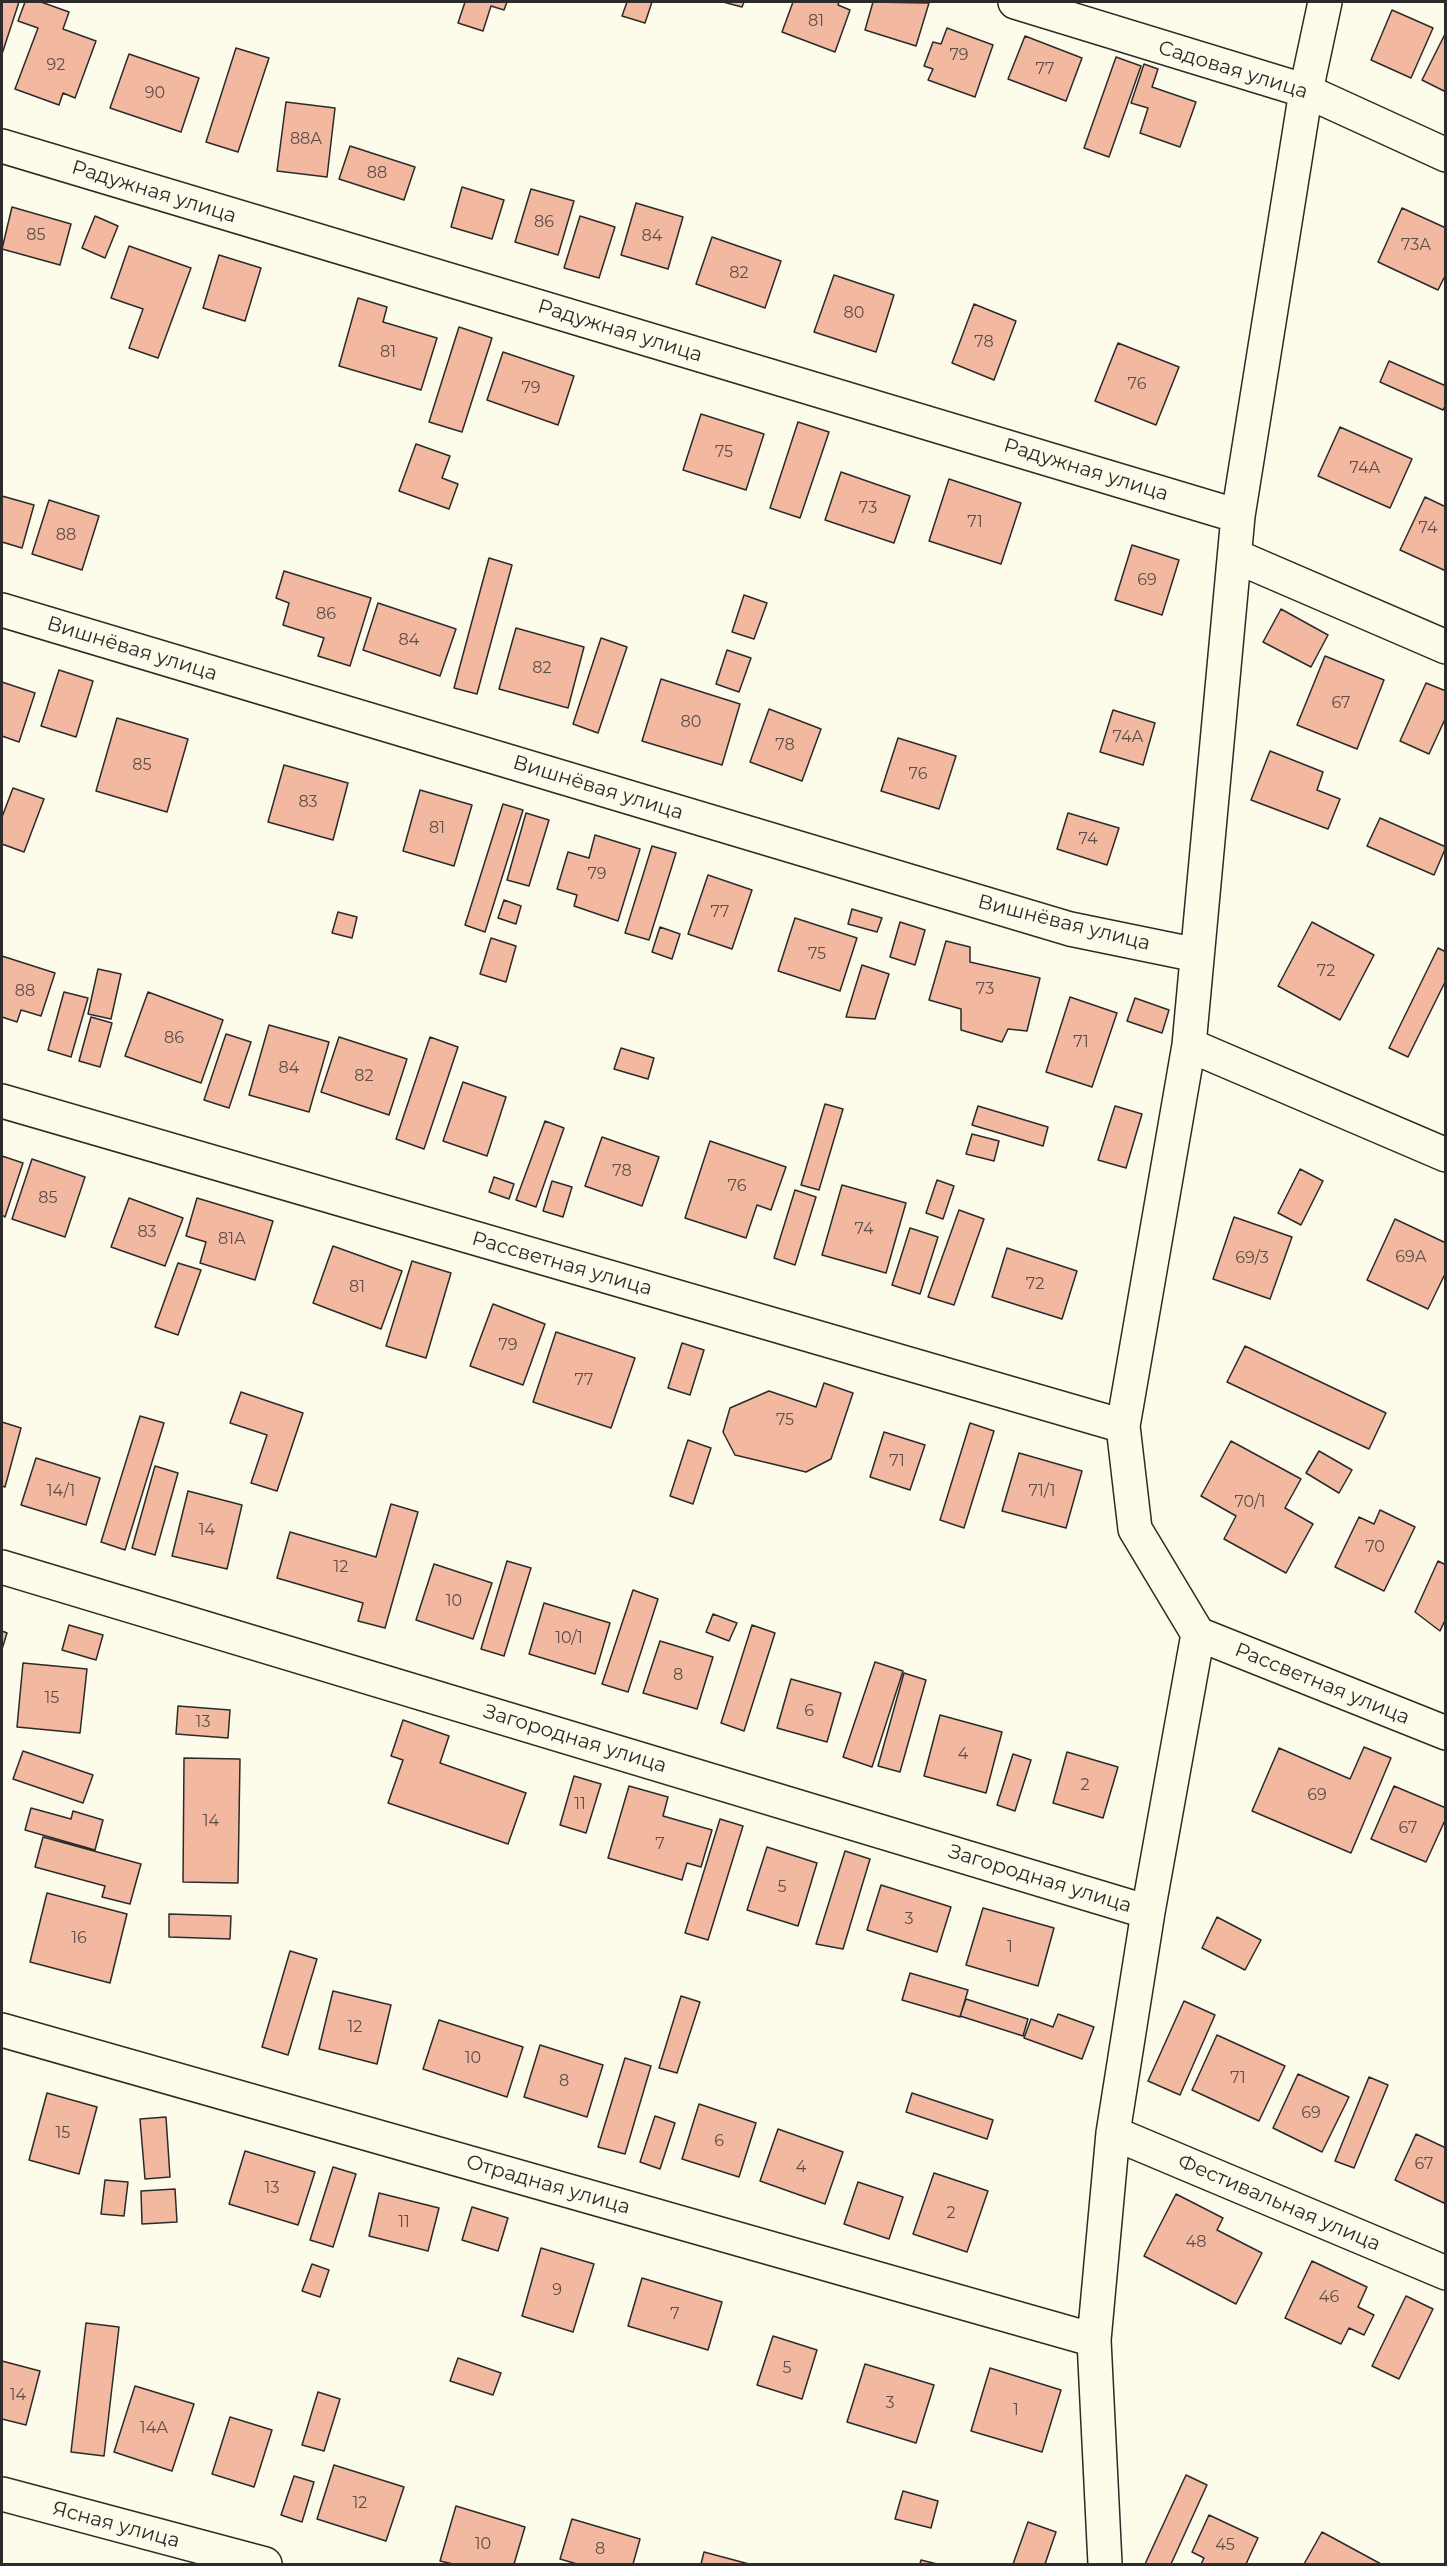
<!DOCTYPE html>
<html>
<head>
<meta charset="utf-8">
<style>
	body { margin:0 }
	#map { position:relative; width:1447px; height:2566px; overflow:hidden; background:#fdfbea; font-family:Montserrat,sans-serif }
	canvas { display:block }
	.frame { position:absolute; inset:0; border:3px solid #2b2b2b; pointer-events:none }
</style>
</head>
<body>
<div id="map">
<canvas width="1447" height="2566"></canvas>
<div class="frame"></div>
</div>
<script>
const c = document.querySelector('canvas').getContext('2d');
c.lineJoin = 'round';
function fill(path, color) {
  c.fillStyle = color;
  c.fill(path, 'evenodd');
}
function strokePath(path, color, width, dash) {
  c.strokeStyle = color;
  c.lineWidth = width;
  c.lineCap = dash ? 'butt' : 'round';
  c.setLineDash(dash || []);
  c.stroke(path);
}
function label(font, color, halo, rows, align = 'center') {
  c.font = font + ' Montserrat,sans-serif';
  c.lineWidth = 4.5;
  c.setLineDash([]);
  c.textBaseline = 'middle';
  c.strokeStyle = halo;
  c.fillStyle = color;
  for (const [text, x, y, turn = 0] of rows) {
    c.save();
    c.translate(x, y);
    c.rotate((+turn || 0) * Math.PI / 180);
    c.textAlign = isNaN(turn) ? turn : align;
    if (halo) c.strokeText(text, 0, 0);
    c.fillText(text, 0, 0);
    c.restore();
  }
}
const building = new Path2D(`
	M2,2H19L2,54Z
	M25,2H41L69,12L63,29L96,41L75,98L63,93L59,105L15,89L38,28L18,21Z
	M465,2H507L504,10L491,6L483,31L458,23Z
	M627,2H652L645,23L622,16Z
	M723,2H744L742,7Z
	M793,2H839L838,5L850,10L835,52L782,32Z
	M873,2L929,3L916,46L865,30Z
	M1392,10L1433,28L1411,78L1371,60Z
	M947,28L993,45L975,97L928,80L933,69L924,66L933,42L941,44Z
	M1446,32V92L1422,80Z
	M1025,36L1082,58L1066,101L1008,79Z
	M236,48L269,58L238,152L206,142Z
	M129,54L199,78L181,132L110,108Z
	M1116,57L1141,66L1109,157L1084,148Z
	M1144,64L1158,69L1152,87L1196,102L1180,147L1140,133L1148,108L1131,103Z
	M286,102L335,108L327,177L277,171Z
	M350,146L415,167L404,200L339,179Z
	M462,187L504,200L492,239L451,227Z
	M531,189L574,201L558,255L515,242Z
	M636,203L683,217L668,269L621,255Z
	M12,207L71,224L60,265L2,249Z
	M1402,208L1446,228V274L1438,290L1378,262Z
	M95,216L118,226L105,258L82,248Z
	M580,216L615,227L599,278L564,268Z
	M712,237L781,261L765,308L696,284Z
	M129,246L191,268L158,358L129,348L143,309L111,298Z
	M219,255L261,268L245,321L203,308Z
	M834,275L894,295L876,352L814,332Z
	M358,298L387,307L383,322L437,338L421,390L339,366Z
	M974,304L1016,321L994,380L952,363Z
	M459,327L492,338L462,432L429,422Z
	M1118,343L1179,367L1156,425L1095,401Z
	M503,352L574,376L558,425L487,400Z
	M1389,361L1446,386V404L1443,410L1380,382Z
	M701,414L764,434L746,490L683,470Z
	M798,422L829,432L800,518L770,508Z
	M1340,427L1412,459L1390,508L1318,476Z
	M416,444L450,456L442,478L458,484L449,509L399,491Z
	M841,472L910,496L894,543L825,520Z
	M949,479L1021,503L1001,564L929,541Z
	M2,496L34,505L22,548L2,542Z
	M1425,497L1446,507V571L1400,550Z
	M49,500L99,516L82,570L32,554Z
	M1132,545L1179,560L1162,615L1115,600Z
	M489,558L512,565L477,694L454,688Z
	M284,571L371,598L350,666L318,656L324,638L283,625L289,603L276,598Z
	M744,595L767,603L754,639L732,632Z
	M378,603L456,629L440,676L363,650Z
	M1281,609L1328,635L1311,667L1263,642Z
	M516,628L584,647L568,708L499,689Z
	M601,638L627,647L598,733L573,724Z
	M727,650L751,658L739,692L716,684Z
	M1325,656L1384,680L1357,749L1297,725Z
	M59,670L93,681L76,737L41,726Z
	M661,679L740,704L722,765L642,741Z
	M2,682L35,693L19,742L2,736Z
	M1426,683L1446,691V717L1429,754L1400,741Z
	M769,709L821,729L802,781L750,762Z
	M1113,710L1155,723L1143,765L1100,752Z
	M117,718L188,739L167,812L96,791Z
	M898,738L956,756L939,809L881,791Z
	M1270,751L1323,772L1317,790L1340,799L1328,829L1251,800Z
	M284,765L348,783L333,840L268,822Z
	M13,788L44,799L24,852L2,844V817Z
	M420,790L472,805L454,866L403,851Z
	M503,804L523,810L485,932L465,925Z
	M526,813L549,820L529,886L507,880Z
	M1068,813L1119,828L1107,865L1057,849Z
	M1380,818L1446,847L1434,875L1367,846Z
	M595,835L640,849L618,921L574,906L577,895L557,889L568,852L589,858Z
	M652,846L676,853L649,940L625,933Z
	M708,875L752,890L732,949L688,934Z
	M504,900L521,906L516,924L498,918Z
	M852,909L882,918L877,932L848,924Z
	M338,912L357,917L352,938L332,933Z
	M795,918L857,938L840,991L778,971Z
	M900,922L925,930L915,965L890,957Z
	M1312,922L1374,955L1340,1020L1278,986Z
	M660,927L680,934L672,959L652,952Z
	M491,938L516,946L506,982L480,974Z
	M946,941L970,947V962L1040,978L1027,1031L1008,1029L1002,1042L961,1030V1009L929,1000Z
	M1438,948L1446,952V980L1408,1057L1389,1048Z
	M2,956L55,973L41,1016L21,1010L17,1022L2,1017Z
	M862,965L889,974L875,1019L846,1017Z
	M98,969L121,974L111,1019L88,1014Z
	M64,992L88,998L71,1057L48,1050Z
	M148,992L223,1020L201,1083L125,1056Z
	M1070,997L1117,1013L1092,1087L1046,1072Z
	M1135,998L1169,1010L1162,1033L1127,1021Z
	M91,1017L112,1023L100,1067L79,1061Z
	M269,1025L329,1042L309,1112L249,1095Z
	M226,1034L251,1042L229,1108L204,1100Z
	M339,1037L407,1059L389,1115L321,1092Z
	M430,1037L458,1047L424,1149L396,1139Z
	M621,1048L654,1058L648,1079L614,1069Z
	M463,1082L506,1097L487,1156L443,1141Z
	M825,1104L843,1109L819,1190L801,1185Z
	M978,1106L1048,1127L1043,1146L972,1125Z
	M1115,1106L1142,1114L1126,1168L1098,1160Z
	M545,1121L564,1128L536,1207L516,1200Z
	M972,1134L999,1141L994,1161L966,1154Z
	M602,1137L659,1157L642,1206L585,1186Z
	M710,1141L786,1167L771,1210L757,1205L746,1238L685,1218Z
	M2,1156L23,1163L5,1217L2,1215Z
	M32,1159L85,1177L65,1237L12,1219Z
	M1300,1169L1323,1181L1301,1225L1278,1213Z
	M494,1177L514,1184L509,1199L489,1192Z
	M937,1180L954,1186L943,1219L926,1213Z
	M552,1181L572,1187L563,1217L543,1211Z
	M842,1185L906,1203L886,1273L822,1255Z
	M795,1190L816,1197L795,1265L774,1258Z
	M129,1198L183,1218L165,1266L111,1247Z
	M197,1198L273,1221L255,1280L200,1263L206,1242L186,1236Z
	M959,1210L984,1219L954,1305L928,1297Z
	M1234,1217L1292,1237L1270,1299L1213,1279Z
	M1395,1219L1446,1243V1272L1428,1309L1367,1280Z
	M910,1228L938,1237L920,1294L892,1285Z
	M333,1246L402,1271L381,1329L313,1303Z
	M1007,1248L1077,1271L1062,1319L992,1297Z
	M412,1261L451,1273L426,1358L386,1346Z
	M178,1263L201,1270L178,1335L155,1327Z
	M493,1304L545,1324L523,1385L470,1366Z
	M556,1332L635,1358L611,1428L533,1402Z
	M682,1343L704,1350L690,1395L668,1388Z
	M1245,1346L1386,1413L1369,1449L1227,1382Z
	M824,1383L853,1393L831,1459L806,1472L735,1455L723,1432L730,1408L769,1391L816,1407Z
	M241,1392L303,1413L277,1491L251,1483L267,1435L230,1423Z
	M140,1416L164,1423L125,1550L101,1542Z
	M2,1422L21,1428L5,1487L2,1486Z
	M970,1423L994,1431L964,1528L940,1520Z
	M884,1432L925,1445L910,1490L870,1477Z
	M688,1440L711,1448L693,1504L670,1496Z
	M1231,1441L1301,1479L1285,1508L1313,1524L1286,1573L1224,1539L1236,1516L1201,1496Z
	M1319,1451L1352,1470L1339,1493L1306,1473Z
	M1019,1453L1082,1471L1066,1528L1002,1511Z
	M36,1458L100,1478L86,1525L21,1505Z
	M155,1466L178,1473L155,1555L132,1548Z
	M188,1491L242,1505L227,1569L172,1556Z
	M391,1504L418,1512L385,1628L358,1621L363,1603L277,1578L290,1532L376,1557Z
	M1380,1510L1415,1527L1384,1591L1335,1567L1359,1517L1374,1524Z
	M507,1561L531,1568L504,1656L481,1649Z
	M1438,1561L1446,1565V1618L1440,1631L1415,1612Z
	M434,1564L492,1583L473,1639L416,1620Z
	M633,1590L658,1599L628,1692L602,1684Z
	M544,1603L610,1623L595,1674L529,1654Z
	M713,1614L737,1623L729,1641L706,1632Z
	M69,1625L103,1635L96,1660L62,1650Z
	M752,1625L775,1633L744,1731L721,1723Z
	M2,1631L7,1633L2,1649Z
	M660,1641L713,1657L697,1709L643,1693Z
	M875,1662L903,1671L872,1767L843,1757Z
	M23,1663L87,1669L80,1733L17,1727Z
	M904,1673L926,1680L900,1772L878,1766Z
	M791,1679L841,1693L827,1742L777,1728Z
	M178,1706L230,1710L228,1738L176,1734Z
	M940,1715L1002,1732L986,1793L924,1776Z
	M403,1720L449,1736L440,1763L526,1793L508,1844L388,1803L403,1760L391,1756Z
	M1364,1747L1391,1758L1351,1853L1252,1811L1279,1748L1350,1779Z
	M23,1751L93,1775L83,1803L13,1779Z
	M1067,1752L1118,1767L1103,1818L1053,1803Z
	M1013,1754L1031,1760L1015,1811L997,1805Z
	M184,1758L240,1759L238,1883L183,1882Z
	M574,1776L601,1784L586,1833L560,1825Z
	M629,1786L668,1797L663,1816L712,1830L701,1867L687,1863L682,1880L608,1858Z
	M1394,1786L1446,1808V1818L1426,1862L1371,1839Z
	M31,1808L71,1819L73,1811L103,1820L95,1850L25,1830Z
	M720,1819L743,1826L708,1940L685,1933Z
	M43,1837L141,1864L130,1904L102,1897L105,1886L35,1867Z
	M767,1847L817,1863L798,1926L747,1910Z
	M845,1851L870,1859L843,1949L816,1944Z
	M881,1885L951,1907L937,1952L867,1930Z
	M47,1893L127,1914L110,1983L30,1962Z
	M983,1908L1054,1928L1038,1986L966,1965Z
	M169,1914L231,1916L230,1939L169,1937Z
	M1217,1917L1261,1940L1245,1970L1202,1948Z
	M290,1951L317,1959L288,2055L262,2047Z
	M910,1973L968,1990L960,2017L902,2000Z
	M333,1991L391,2005L377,2064L319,2049Z
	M681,1996L700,2002L677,2073L659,2068Z
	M966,1999L1028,2019L1023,2036L960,2016Z
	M1184,2001L1215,2015L1180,2095L1148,2081Z
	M1058,2014L1094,2027L1082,2059L1024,2038L1031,2019L1053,2027Z
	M439,2020L523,2047L507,2097L423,2069Z
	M1217,2035L1285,2066L1259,2121L1192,2090Z
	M540,2045L603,2065L587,2117L524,2097Z
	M625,2058L651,2066L625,2154L598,2147Z
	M1298,2074L1349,2097L1322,2152L1273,2128Z
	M1369,2077L1388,2085L1354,2168L1335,2161Z
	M47,2093L97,2107L79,2174L29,2160Z
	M912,2093L993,2120L987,2139L906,2112Z
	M699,2104L756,2123L739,2177L682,2159Z
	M655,2116L675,2123L660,2169L640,2162Z
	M166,2117L170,2177L145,2179L140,2119Z
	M778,2129L843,2152L825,2204L760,2181Z
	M1416,2134L1446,2148V2204L1395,2180Z
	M245,2151L315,2172L298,2225L229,2204Z
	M333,2167L356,2174L333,2247L310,2240Z
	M934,2173L988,2191L967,2252L913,2234Z
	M105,2180L128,2182L124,2216L101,2214Z
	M858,2182L903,2197L889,2239L844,2224Z
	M175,2189L177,2222L142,2224L141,2191Z
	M379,2193L439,2208L428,2251L369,2236Z
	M1176,2194L1223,2218L1217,2230L1262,2253L1236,2304L1144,2256Z
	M472,2207L508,2218L498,2251L462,2240Z
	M541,2248L594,2264L573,2332L522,2316Z
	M1312,2261L1367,2287L1358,2307L1374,2315L1364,2335L1349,2328L1341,2344L1285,2318Z
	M312,2264L329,2270L320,2297L302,2291Z
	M642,2278L722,2302L708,2350L628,2326Z
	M1406,2296L1433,2309L1399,2379L1372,2366Z
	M86,2323L119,2327L104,2456L71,2452Z
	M773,2336L817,2350L802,2399L757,2385Z
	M458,2358L501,2373L493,2395L450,2381Z
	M2,2361L40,2371L26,2425L2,2419Z
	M865,2364L934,2385L916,2443L847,2422Z
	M990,2368L1061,2390L1042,2452L971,2431Z
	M135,2386L194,2404L172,2471L114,2452Z
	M318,2392L340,2399L324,2451L302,2445Z
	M230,2417L272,2430L254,2487L212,2474Z
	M334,2465L404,2487L386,2541L317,2519Z
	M1186,2475L1207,2485L1171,2564H1145Z
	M294,2476L314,2482L302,2522L281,2515Z
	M903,2491L938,2501L931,2528L895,2519Z
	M456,2506L525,2527L514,2564H453L440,2561Z
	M1209,2515L1258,2538L1246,2564H1201L1204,2558L1192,2552Z
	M572,2519L640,2539L633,2564H577L560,2559Z
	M1028,2522L1056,2532L1045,2564H1013Z
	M1322,2532L1381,2564H1304Z
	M704,2552L749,2564H701Z
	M921,2560L937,2564H920Z`);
fill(building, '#f2b8a0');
strokePath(building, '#2b2b2b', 1.5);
const minor = new Path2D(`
	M1015,2L1306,91L1446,155
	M2,146L1238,516
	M1235,556L1446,647
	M2,610L1070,929L1197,955
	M1189,1045L1446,1155
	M2,1101L1123,1426
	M2,1567L1148,1912
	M1198,1634L1446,1733
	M2,2030L1094,2340
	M1113,2133L1446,2273
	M2,2494L265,2564
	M1105,2564L1094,2340L1113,2133L1148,1912L1198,1634L1135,1529L1123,1426L1189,1045L1238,516L1306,91L1325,2`);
strokePath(minor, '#2b2b2b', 36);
strokePath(minor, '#fdfbea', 33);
label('16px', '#5d4e48', null, [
	["81",816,21],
	["79",959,55],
	["92",56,65],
	["77",1045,69],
	["90",155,93],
	["88А",306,139],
	["88",377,173],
	["86",544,222],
	["85",36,235],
	["84",652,236],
	["73А",1416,245],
	["82",739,273],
	["80",854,313],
	["78",984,342],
	["81",388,352],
	["76",1137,384],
	["79",531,388],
	["75",724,452],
	["74А",1365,468],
	["73",868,508],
	["71",975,522],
	["74",1428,528],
	["88",66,535],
	["69",1147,580],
	["86",326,614],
	["84",409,640],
	["82",542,668],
	["67",1341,703],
	["80",691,722],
	["74А",1128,737],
	["78",785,745],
	["85",142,765],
	["76",918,774],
	["83",308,802],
	["81",437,828],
	["74",1088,839],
	["79",597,874],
	["77",720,912],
	["75",817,954],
	["72",1326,971],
	["73",985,989],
	["88",25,991],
	["86",174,1038],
	["71",1081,1042],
	["84",289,1068],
	["82",364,1076],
	["78",622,1171],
	["76",737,1186],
	["85",48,1198],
	["74",864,1229],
	["83",147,1232],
	["81А",232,1239],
	["69А",1411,1257],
	["69/3",1252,1258],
	["72",1035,1284],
	["81",357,1287],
	["79",508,1345],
	["77",584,1380],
	["75",785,1420],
	["71",897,1461],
	["14/1",61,1491],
	["71/1",1042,1491],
	["70/1",1250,1502],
	["14",207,1530],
	["70",1375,1547],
	["12",341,1567],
	["10",454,1601],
	["10/1",569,1638],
	["8",678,1675],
	["15",52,1698],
	["6",809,1711],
	["13",203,1722],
	["4",963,1754],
	["2",1085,1785],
	["69",1317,1795],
	["11",580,1804],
	["14",211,1821],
	["67",1408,1828],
	["7",660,1844],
	["5",782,1887],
	["3",909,1919],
	["16",79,1938],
	["1",1010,1947],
	["12",355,2027],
	["10",473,2058],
	["71",1238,2078],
	["8",564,2081],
	["69",1311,2113],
	["15",63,2133],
	["6",719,2141],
	["67",1424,2164],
	["4",801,2167],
	["13",272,2188],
	["2",951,2213],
	["11",404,2222],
	["48",1196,2242],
	["9",557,2290],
	["46",1329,2297],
	["7",675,2314],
	["5",787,2368],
	["14",18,2395],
	["3",890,2403],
	["1",1016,2410],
	["14А",154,2428],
	["12",360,2503],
	["10",483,2544],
	["45",1225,2545],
	["8",600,2549]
]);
label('20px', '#2b2b2b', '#fdfbea', [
	["Садовая улица",1233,70,17],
	["Радужная улица",154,192,17],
	["Радужная улица",620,331,17],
	["Радужная улица",1086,470,17],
	["Вишнёвая улица",132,649,17],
	["Вишнёвая улица",598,788,17],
	["Вишнёвая улица",1064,923,14],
	["Рассветная улица",562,1264,16],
	["Рассветная улица",1322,1684,22],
	["Загородная улица",575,1739,17],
	["Загородная улица",1040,1879,17],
	["Отрадная улица",548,2185,16],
	["Фестивальная улица",1279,2203,23],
	["Ясная улица",116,2525,15]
]);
</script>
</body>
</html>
